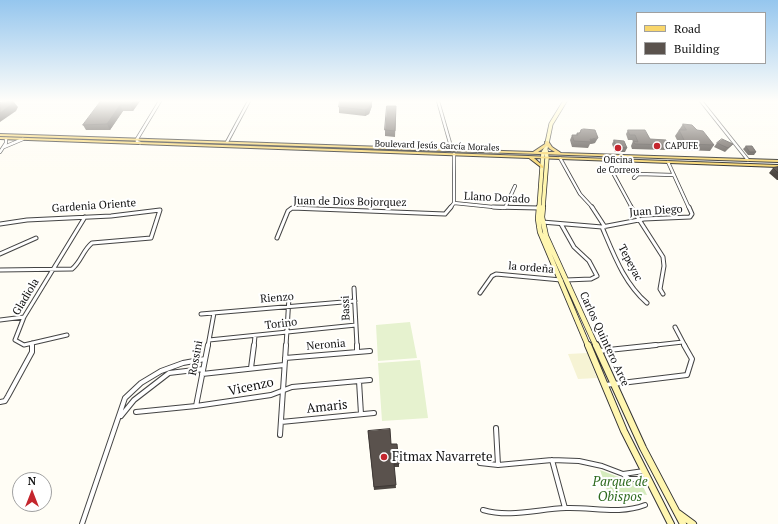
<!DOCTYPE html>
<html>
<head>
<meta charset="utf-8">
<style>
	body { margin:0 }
	#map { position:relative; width:778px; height:524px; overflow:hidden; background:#fffdf5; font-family:"PT Serif",serif }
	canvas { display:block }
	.legend { position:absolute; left:636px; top:12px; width:130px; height:52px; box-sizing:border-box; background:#fff; border:1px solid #a0a0a0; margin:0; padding:5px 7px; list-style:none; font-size:12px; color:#111 }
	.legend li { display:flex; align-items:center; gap:8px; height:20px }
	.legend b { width:20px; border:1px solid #a0a0a0 }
	.north { position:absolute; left:12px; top:472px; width:40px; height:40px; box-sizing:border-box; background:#fff; border:1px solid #a0a0a0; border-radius:50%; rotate:0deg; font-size:11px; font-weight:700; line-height:16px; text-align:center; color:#111 }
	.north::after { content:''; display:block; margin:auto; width:14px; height:18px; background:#c4262e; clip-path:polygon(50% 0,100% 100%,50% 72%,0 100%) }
</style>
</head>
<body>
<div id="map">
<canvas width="778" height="524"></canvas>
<ul class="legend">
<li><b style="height:5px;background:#f9d66b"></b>Road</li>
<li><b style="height:11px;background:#5a524d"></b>Building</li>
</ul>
<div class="north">N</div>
</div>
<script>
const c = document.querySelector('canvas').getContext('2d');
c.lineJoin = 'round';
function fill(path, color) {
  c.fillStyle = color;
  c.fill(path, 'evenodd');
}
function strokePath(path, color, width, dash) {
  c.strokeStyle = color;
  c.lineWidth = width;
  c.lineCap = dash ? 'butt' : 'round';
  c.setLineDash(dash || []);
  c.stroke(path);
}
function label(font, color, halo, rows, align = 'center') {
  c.font = font + ' "PT Serif",serif';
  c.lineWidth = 4;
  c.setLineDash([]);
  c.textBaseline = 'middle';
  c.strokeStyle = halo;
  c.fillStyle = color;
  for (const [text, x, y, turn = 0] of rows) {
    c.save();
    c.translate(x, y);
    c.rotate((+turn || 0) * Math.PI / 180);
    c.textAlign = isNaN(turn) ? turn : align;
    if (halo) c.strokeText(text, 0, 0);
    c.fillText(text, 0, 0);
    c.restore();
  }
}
fill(new Path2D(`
	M587,353L597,378L578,379L568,354Z`), '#f6f3d4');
fill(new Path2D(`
	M600,470L632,482L640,480L647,495L640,494L635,501L611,502Z`), '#d5ebbd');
fill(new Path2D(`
	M410,322L417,358L378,361L376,325Z
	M420,360L428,418L382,421L378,363Z`), '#e6f2cf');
const streetFar2 = new Path2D(`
	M438,101L452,150
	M701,101L748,160
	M227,142L249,101
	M140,143L137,142V139L160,101
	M4,147L23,139
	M0,152L6,143V139
	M560,158L580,194L593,208
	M668,162L689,208
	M613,173L632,208
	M634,178L638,174L674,175
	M454,203L503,208
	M450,208L454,203V154
	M505,208L515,186`);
const streetFar1 = new Path2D(`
	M493,207L539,208
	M592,207L605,227
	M631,207L663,257L664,266L660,289L663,294
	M542,222L602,227L644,219L690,217L692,214L689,207
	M0,224L27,220L111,216L160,210L151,238L92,243C83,250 81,262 72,269L0,270
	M561,224L574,247L589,261L597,276L591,279L566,280
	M602,227C614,255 624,283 647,303
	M277,238L288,211L292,208L445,214L451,207
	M0,254L36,238
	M354,288L357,346
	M480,293L492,276L496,274L561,280
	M201,314L355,301
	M0,320L24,317
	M675,327L685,346
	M67,335L24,345L15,340L24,317L85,217
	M209,340L356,325
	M32,343V346
	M208,346L214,313
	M254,346L255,336
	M286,346L289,297
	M647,346L683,342`);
const street = new Path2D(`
	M357,345V352
	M599,351L656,345
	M285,358L370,351
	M251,368L254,345
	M202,374L284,365
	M359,381L361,414
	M605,385L687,375L692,359L684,345
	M0,402L5,401L8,396L32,352V345
	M196,406L208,345
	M136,412L196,406L271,395L292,387L370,380
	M121,416L134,400L169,373L203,369
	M281,422L374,413
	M496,428L498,465
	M280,435L286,345
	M552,460L565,508
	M480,463L498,465L552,460L579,461L602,466L623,474L629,479H647
	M623,474L644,471
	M483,510C511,518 537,509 566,508C593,507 619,515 645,505
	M82,524L125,398L141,383L161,371L183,363L205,359`);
const secondaryFar2 = new Path2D(`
	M539,208L543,153L546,148L551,124L565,101
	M543,208L547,158L546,150`);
const secondaryFar1 = new Path2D(`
	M539,207L538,219L540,232L588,346
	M543,207L542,217L546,236L596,346`);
const secondary = new Path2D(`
	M588,345L624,431L671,524
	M596,345L643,448L683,524
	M678,513L693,524`);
const primary = new Path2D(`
	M0,134L533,152L545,144H546L545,142L547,141H548L552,147L561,153L778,160V162L0,136ZM547,146L550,149L555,152H538Z
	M0,137L778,165V167L534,158L543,166V168H542L529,158L0,139Z`);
strokePath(streetFar2, '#444', 4);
strokePath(streetFar1, '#444', 5);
strokePath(street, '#444', 6);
strokePath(secondaryFar2, '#333', 5);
strokePath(secondaryFar1, '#333', 6);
strokePath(secondary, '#333', 8);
strokePath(primary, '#222', 2);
strokePath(streetFar2, '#fff', 2.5);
strokePath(streetFar1, '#fff', 3);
strokePath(street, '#fff', 4);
strokePath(secondaryFar2, '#fff6b0', 3.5);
strokePath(secondaryFar1, '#fff6b0', 4.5);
strokePath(secondary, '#fff6b0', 6);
fill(primary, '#f9d66b');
fill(new Path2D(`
	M101,101H140L133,111H123L110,130H86L83,125Z
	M372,106L369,114L365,116L339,113V107Z
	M396,112L395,137L385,136V130Z
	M683,124L697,130L714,145L710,151L684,150L680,146L675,136Z
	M581,130L595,143L590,144L588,148L572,147L570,140L572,135H576L577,133H579Z
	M628,130L650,139L669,145L666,150L632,149L631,146L633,141L632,140H628L626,134Z
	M614,140L627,148L625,152H615L612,144Z
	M717,143L733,144L725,152L714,147Z
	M746,146L756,152L754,155H748L743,149Z
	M778,167V180H777L769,173L773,168Z
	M368,431L391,444L399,464V467H394L396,488L374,490Z`), '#4d4742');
fill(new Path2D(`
	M13,101L18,107L16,111L0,122V113Z
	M134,101H140L133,111L130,105Z
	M372,101V106L369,114L365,116V110Z
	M120,105L123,111L110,130L107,124Z
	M598,138L595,143L590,144L591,142L590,139Z`), '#3f3936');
const building = new Path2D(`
	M13,101L11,105L0,113V103Z
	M101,101H134L130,105H120L107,124L83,125Z
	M340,101H372L369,108L365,110L339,107Z
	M387,106H396L395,131L385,130Z
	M683,124L692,125L697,130L703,131L714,145L688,144L684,140L679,130H686Z
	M584,129L595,130L598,138L590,139L591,142L574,141L572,135H578L577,133H580L581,130Z
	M628,130H645L650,139L666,140L669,145L635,144L633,141L638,142L635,135H630Z
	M722,139L733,144L728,148L717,143Z
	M614,140L624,141L627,148L617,147Z
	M746,146H752L756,152H750Z
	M778,167V173L773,168Z
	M390,429L391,444H397L399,464H394L396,485L374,487L368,431Z`);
fill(building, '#5a524d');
strokePath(building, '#3f3936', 1);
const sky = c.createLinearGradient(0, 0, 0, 174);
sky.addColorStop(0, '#95c6ee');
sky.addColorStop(0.58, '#fffefa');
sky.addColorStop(1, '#fffefa00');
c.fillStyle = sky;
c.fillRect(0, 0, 778, 174);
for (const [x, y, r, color] of [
	[657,146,4,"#c4262e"],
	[618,148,4,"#c4262e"],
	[384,457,4,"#c4262e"]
]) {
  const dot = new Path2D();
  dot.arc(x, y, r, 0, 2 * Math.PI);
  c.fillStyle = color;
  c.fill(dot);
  strokePath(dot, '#fff', 1.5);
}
label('9px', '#111', '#fff', [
	["Boulevard Jesús García Morales",437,146,2]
]);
label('9px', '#111', '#fff', [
	["CAPUFE",665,146],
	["Oficina",618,160,"center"],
	["de Correos",618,170,"center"]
], 'left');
label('11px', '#111', '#fff', [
	["Llano Dorado",497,198,3],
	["Juan de Dios Bojorquez",350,202,1],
	["Gardenia Oriente",94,206,-4],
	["Juan Diego",656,211,-4],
	["Tepeyac",630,263,62],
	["la ordeña",531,268,5],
	["Gladiola",26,297,-59],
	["Rienzo",277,298,-5],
	["Bassi",346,308,-92],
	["Torino",281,324,-7],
	["Carlos Quintero Arce",604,339,65],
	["Neronia",326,345,-5],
	["Rossini",196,358,-79]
]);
label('13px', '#111', '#fff', [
	["Vicenzo",251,387,-12],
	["Amaris",327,407,-6]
]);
label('13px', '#111', '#fff', [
	["Fitmax Navarrete",392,457]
], 'left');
label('italic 13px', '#2f6b1f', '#fff', [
	["Parque de",620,482],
	["Obispos",620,497]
]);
</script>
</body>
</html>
